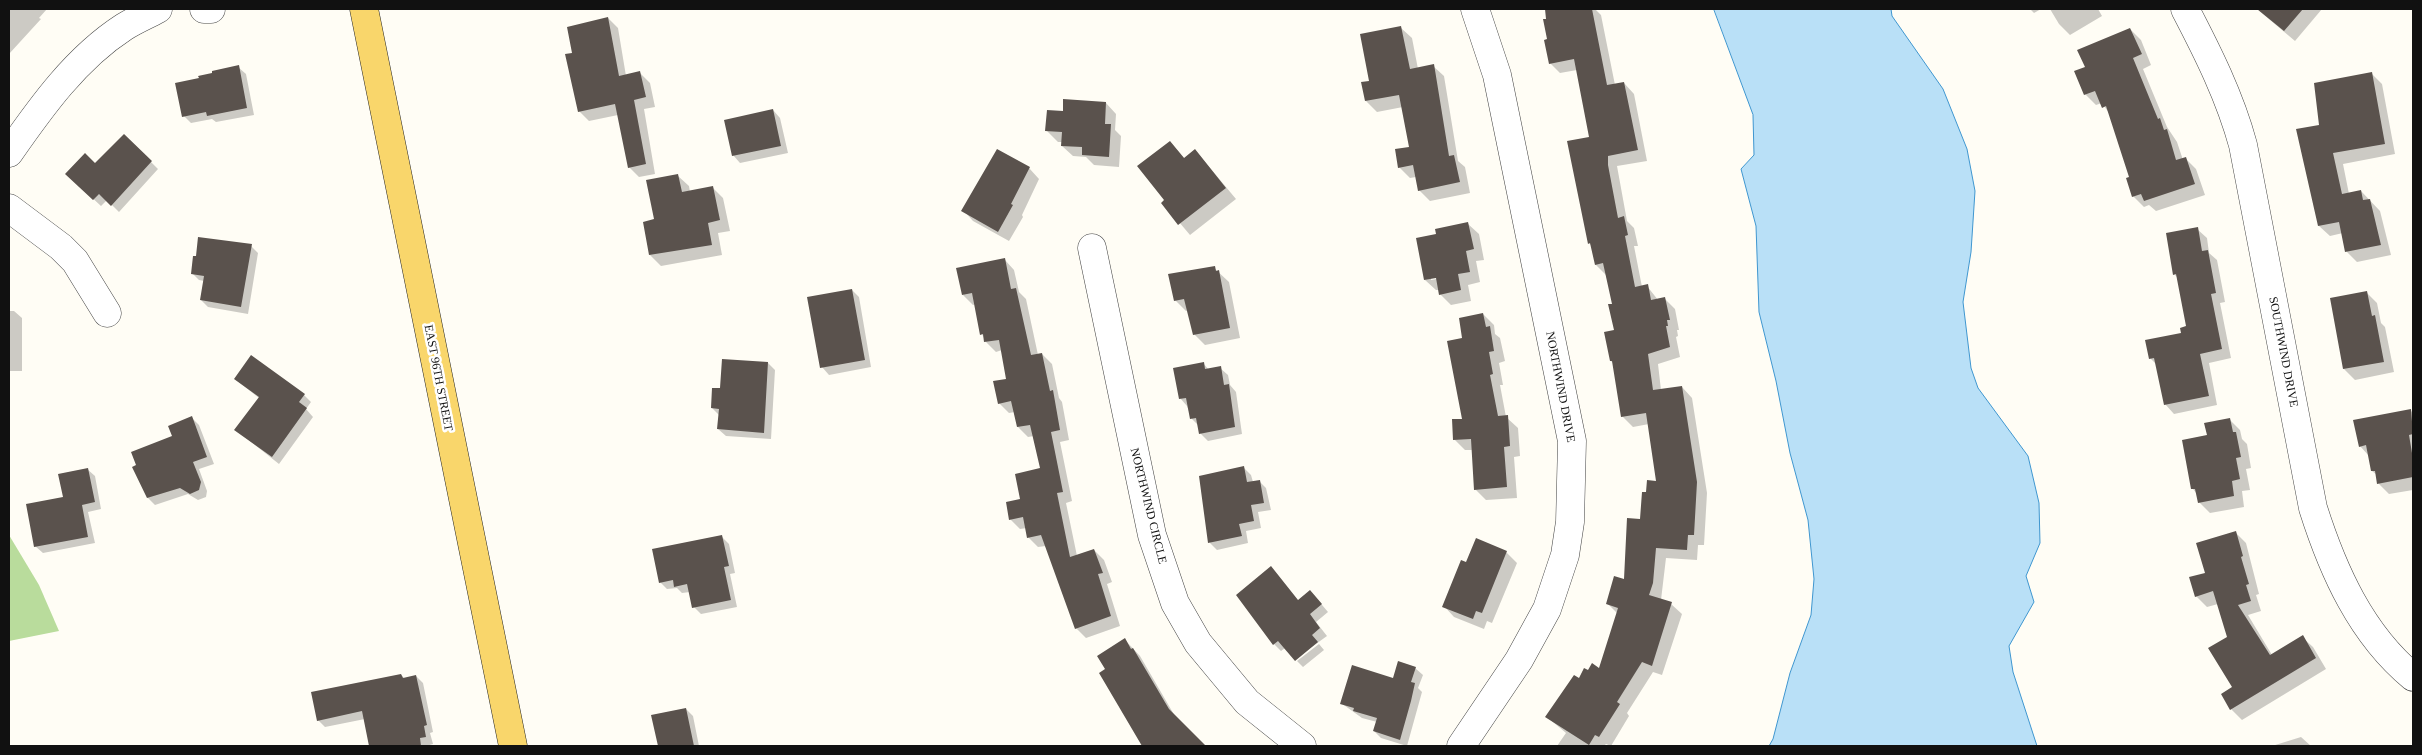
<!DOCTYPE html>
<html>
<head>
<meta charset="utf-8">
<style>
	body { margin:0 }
	#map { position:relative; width:2422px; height:755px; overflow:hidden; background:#fffdf5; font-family:Georgia,serif }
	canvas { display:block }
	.frame { position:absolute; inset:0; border:10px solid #111; pointer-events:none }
</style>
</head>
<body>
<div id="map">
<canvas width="2422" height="755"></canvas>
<div class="frame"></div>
</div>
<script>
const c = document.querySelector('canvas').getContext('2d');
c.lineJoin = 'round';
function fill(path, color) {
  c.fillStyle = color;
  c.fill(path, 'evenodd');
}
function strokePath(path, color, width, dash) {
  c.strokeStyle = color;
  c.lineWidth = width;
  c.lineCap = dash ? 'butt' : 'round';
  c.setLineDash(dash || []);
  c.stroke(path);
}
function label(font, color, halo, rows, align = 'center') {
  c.font = font + ' Georgia,serif';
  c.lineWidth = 5;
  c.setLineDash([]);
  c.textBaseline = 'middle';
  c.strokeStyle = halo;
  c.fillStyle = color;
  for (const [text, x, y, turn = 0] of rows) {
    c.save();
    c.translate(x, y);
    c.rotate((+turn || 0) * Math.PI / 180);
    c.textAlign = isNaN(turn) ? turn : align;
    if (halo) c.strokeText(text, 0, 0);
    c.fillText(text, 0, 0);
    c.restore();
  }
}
fill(new Path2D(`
	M9,535L39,585L59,631L9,641Z`), '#b9dc9c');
const water = new Path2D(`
	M1714,9H1891L1892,16L1943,89L1967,149L1975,191L1971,252L1963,302L1971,368L1978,388L2028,456L2039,503L2040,543L2026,576L2034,602L2009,646L2013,672L2037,746H1769L1773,739L1790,673L1811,615L1814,579L1808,520L1790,453L1776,381L1759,312L1756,226L1741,169L1754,155L1753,115Z`);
fill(water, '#b9e0f7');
strokePath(water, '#3f96cf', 1);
fill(new Path2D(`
	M9,9H47L39,18L41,19L9,54Z
	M1546,9H1595L1601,15L1615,85L1624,83L1634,94L1647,161L1617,166L1627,221L1634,228L1638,246H1634L1642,287L1647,286L1658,300L1665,299L1675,309L1679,330H1677L1678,336L1676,337L1680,357L1658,364L1661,390L1682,387L1692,398L1707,493L1704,545H1698L1697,560L1666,558L1661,600L1671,604L1682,614L1662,675L1653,672L1627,713L1629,716L1611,746L1606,744L1604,746H1557L1566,733L1547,717L1579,679L1600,670L1618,614L1607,603L1625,580L1647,494L1658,482L1649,424L1633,427L1622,416L1614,364L1611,361L1615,331L1614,305L1606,275L1596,265L1592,246L1589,243L1591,138L1577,70L1560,73L1550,63Z
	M2030,9H2041L2034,13Z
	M2050,9H2098L2102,16L2070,35L2059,24Z
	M2257,9H2322L2295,41Z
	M608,18L618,28L626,76L640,73L650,83L655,107L644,109L655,174L639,177L629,167L618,115L589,121L579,111L574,54Z
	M1401,28L1412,38L1418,69L1433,66L1444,76L1458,161L1465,167L1470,193L1430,201L1419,190L1416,177L1410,178L1399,167L1411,148L1403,107L1377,112L1366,101L1363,83L1370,82Z
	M2130,29L2141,40L2151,65L2143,69L2167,127L2177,142L2183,160L2186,159L2196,169L2205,195L2156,211L2149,205L2144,207L2133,196L2131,178L2109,113L2102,103L2096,105L2085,94L2086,68Z
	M238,67L246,74L254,115L216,122L212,119L191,123L184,116Z
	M2371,73L2382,84L2395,154L2343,164L2349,194L2361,191L2380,211L2391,255L2357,262L2347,252L2343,233L2330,236L2319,226L2320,126Z
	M1106,103L1116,114L1115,130L1121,136L1119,167L1094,165L1086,157L1073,156L1062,146V142H1058L1047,131L1064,112Z
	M773,110L780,118L788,153L740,163L733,155Z
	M1170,142L1185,159L1195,150L1236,199L1190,235L1163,203L1166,200Z
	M151,162L158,169L119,212L107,200L101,206L74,181L95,164Z
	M1029,168L1039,179L1022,215L1023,217L1009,241L973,221L963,210Z
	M678,176L689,186L690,192L713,188L723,198L730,231L718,233L722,255L661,266L650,255L644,223L655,220Z
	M1468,224L1479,234L1484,260L1476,261L1480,282L1468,285L1471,301L1451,305L1440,294V290H1436L1425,280L1438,235ZM1431,277L1442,278L1431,280Z
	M2197,229L2207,238L2209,253L2217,260L2225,302L2220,303L2231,358L2209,363L2217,405L2174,414L2165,404L2157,365L2150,358L2183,334L2187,327L2178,278L2174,274Z
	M251,246L258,253L248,314L208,307L201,300L204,281L199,280L192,273Z
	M1005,260L1014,270L1019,292L1026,299L1038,355L1042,354L1052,364L1059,398L1062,402L1069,440L1060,442L1072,501L1066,503L1077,556L1094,550L1104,560L1112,582L1107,584L1120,626L1086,638L1076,628L1046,546L1038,547L1028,537L1027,528L1020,529L1010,519L1042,469L1034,436L1028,437L1018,427L1015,412L1009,413L999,403L1008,380L1002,350L996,352L986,342L982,334L976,304L973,305L963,295Z
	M1214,268L1229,282L1240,338L1205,345L1194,334L1188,310L1186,311L1175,300Z
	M852,290L859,297L871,367L829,375L822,367Z
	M2366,292L2377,303L2381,323L2385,327L2394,372L2355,380L2344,369L2332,299Z
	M9,311H14L22,318V371H9Z
	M1483,314L1494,325L1495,334L1500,338L1505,361L1499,363L1503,385H1500L1506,417L1518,428L1520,456L1514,457L1517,498L1486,500L1475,489L1473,450H1465L1454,439L1463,420L1464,339Z
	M768,363L775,370L771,439L726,436L718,429L719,415L712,408L721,390Z
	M1203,363L1209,370L1220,368L1228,375L1230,385L1236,392L1242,434L1208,441L1201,434L1199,426L1192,419L1187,406L1180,398Z
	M235,379L304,395L311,402L306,409L313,417L279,464L236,430L259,398Z
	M2411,411L2413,413V490L2389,494L2379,484L2377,475L2372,471L2369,456L2360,446Z
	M192,418L199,425L214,464L199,469L207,491L206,497L198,500L188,494L155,505L148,498L137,466L174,437Z
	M2230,420L2240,430L2242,439L2247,444L2251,468L2246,469L2250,490L2242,491L2244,507L2210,513L2199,502L2197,494L2193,489L2208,436Z
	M1244,468L1251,475L1253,482L1259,481L1266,488L1271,510L1258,512L1261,528L1246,531L1248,543L1217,550L1210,543Z
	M87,469L95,476L101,509L88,512L95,543L43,553L35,546L64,498Z
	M2235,532L2246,543L2259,594L2256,595L2261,611L2248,615L2272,655L2302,637L2313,647L2326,669L2242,720L2231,709L2222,695L2234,688L2228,638L2218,604L2207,607L2196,596L2206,573Z
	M722,537L729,544L735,573L730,574L737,607L701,614L694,607L690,592L682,593L677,588L667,589L660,582Z
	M1506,552L1517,563L1492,623L1487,621L1484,629L1454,617L1444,606L1467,564Z
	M1237,595L1298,601L1317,599L1328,612L1316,622L1327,636L1295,659L1285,648L1281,651L1274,644Z
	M1125,640L1140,656L1176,718L1204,746H1152L1129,723L1107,669Z
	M1319,644L1324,650L1303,667L1297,661Z
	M1415,668L1423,675L1418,688L1422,692L1407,746L1381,738L1374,731L1377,722L1362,718L1341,703L1394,680Z
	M401,675L405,679L416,676L423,683L433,732L430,733L433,744L426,746H371L365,719L325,727L318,720Z
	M686,709L693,716L699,746H659L652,716Z
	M2301,737L2311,746H2272Z`), '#0003');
fill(new Path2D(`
	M1545,9H1592L1607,85L1624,82L1638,150L1608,156V165L1618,218L1624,216L1628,235L1625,236L1635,287L1648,284L1651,300L1665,297L1670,320H1667L1668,326H1666L1670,347L1648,354L1653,390L1682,386L1697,482L1694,535H1688L1687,550L1656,548L1653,583L1649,595L1672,602L1652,666L1642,662L1617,702L1620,704L1599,737L1595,735L1589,745L1545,717L1574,675L1579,678L1584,668L1588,670L1592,663L1599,668L1618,608L1606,604L1614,576L1624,579L1627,518L1640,519L1642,492H1646L1647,480L1656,481L1646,413L1621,417L1612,361H1610L1604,332L1614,330L1608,304H1612L1603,263L1595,265L1590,243L1588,244L1567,141L1589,137L1574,59L1549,64L1544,40L1547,39L1543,19H1546Z
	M2257,9H2303L2284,31Z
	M608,17L619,76L640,71L646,97L634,100L646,164L628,168L615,104L578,112L565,54L572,53L567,27Z
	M1401,26L1410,69L1434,64L1449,156L1454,155L1460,182L1418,191L1413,165L1398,168L1395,149L1409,147L1399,95L1365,101L1361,82L1369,81L1360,34Z
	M2130,28L2142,54L2133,58L2158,119L2160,118L2164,130L2167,129L2176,160L2186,157L2195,184L2144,201L2141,194L2132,197L2126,178L2129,177L2106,106L2102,108L2095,91L2084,95L2074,71L2085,67L2077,50Z
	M239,65L247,108L207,116L206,112L182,117L175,83L199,78L198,76L212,73V71Z
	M2372,72L2385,144L2333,153L2342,194L2361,190L2363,200L2370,199L2381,245L2345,252L2339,222L2318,226L2296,129L2319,125L2314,83Z
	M1063,99L1106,102L1105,124H1111L1109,157L1082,155V147L1061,146L1062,132L1045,131L1047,110L1063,111Z
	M773,109L781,146L732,156L724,120Z
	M124,134L152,161L111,206L99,194L93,200L65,174L85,153L95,163Z
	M1170,141L1184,158L1195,149L1226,188L1178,225L1161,203L1164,200L1137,166Z
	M997,149L1030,167L1011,204L1013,205L998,232L961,211Z
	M678,174L682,192L713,186L720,220L708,223L712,245L649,255L643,222L654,219L646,180Z
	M1468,222L1474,249L1466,251L1470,272L1458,274L1461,290L1439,295L1436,278L1424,280L1416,238L1436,234L1435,229Z
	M2198,227L2202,251L2208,250L2216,293L2211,294L2222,349L2200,354L2209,396L2164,405L2154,358L2149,359L2145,340L2181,333L2180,328L2186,326L2176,274L2173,275L2166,233Z
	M198,237L252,244L241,307L200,300L204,276L191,274L193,256H196Z
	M1005,258L1011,289L1016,288L1031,355L1042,353L1050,391L1053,390L1060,430L1051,432L1063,492L1057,493L1070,557L1094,549L1103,573L1098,574L1111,616L1075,629L1041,535L1027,538L1023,517L1009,520L1006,502L1020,499L1015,474L1040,468L1030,425L1017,427L1011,401L998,404L993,381L1006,379L999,340L984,342L983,334L980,335L972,293L962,295L956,268Z
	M1215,266L1216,271L1219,270L1230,328L1193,335L1184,299L1174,301L1168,274Z
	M852,289L865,360L820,368L807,297Z
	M2367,291L2372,316L2375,315L2384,362L2343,369L2330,298Z
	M1483,313L1486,327L1490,326L1494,351L1489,352L1493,374L1490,375L1498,416L1508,415L1510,446L1504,447L1507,487L1474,490L1471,439L1453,440L1452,419H1462L1447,341L1462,338L1459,318Z
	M251,355L305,394L299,402L307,408L272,457L234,430L259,397L234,379Z
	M722,359L768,362L764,433L717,429L719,409L711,408L712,388H720Z
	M1204,362L1205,369L1221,366L1224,385L1229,384L1235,427L1199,434L1196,418L1190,419L1186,398L1179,399L1173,368Z
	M2411,409L2413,434L2409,435L2413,459V477L2377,484L2375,471H2371L2366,445L2359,447L2353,420Z
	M192,416L207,457L193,462L201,482L199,490L190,494L180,488L147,498L132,467L136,465L131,452L172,436L168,426Z
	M2230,418L2233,432H2236L2241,457L2236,458L2240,479L2232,481L2234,496L2198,503L2195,489H2191L2182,440L2207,435L2204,423Z
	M1244,466L1247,482L1260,480L1264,503L1251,505L1254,521L1239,524L1242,536L1208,543L1199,476Z
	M88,468L95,502L82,505L88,537L34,547L26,504L63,497L58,474Z
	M2236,531L2243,556L2241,557L2249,584L2246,585L2251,601L2238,605L2270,655L2303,635L2316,658L2230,710L2221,694L2232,687L2208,648L2227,637L2213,591L2195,597L2189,577L2205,573L2196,543Z
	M722,535L729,566L724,567L731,600L692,608L687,584L674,587L673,580L659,583L652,549Z
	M1476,538L1507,551L1482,613L1476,611L1473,619L1442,607L1461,560L1466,562Z
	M1271,566L1298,600L1310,590L1322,604L1310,614L1320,628L1312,635L1318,642L1295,661L1278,641L1273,645L1236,595Z
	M1125,638L1131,649L1133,648L1169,709L1206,746H1142L1099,673L1105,669L1097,656Z
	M1398,661L1416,667L1411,682L1415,683L1411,701L1400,740L1373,731L1377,718L1353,711L1354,708L1340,704L1352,665L1393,678Z
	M401,674L403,678L416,675L427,725L424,726L426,737L420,738L421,746H369L362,711L317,721L311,692Z
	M686,708L694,746H658L651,715Z`), '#5a524d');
const street = new Path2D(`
	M204,9H211
	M2185,9C2208,53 2230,97 2243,145L2313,508C2333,571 2361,634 2413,677
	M9,153C41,107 76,58 124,27C135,20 147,15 158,9
	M9,208L61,247L75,261L107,313
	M1092,248L1152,535L1175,603L1198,643L1247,702L1302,746
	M1461,746L1519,660L1547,609L1565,555L1570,522L1572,441L1497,75L1475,9`);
const primary = new Path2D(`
	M364,9L513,746`);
strokePath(street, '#444', 29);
strokePath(primary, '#222', 29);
strokePath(street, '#fff', 28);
strokePath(primary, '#f9d66b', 28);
label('12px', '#111', '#fff', [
	["SOUTHWIND DRIVE",2283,352,79],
	["EAST 96TH STREET",438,378,79],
	["NORTHWIND DRIVE",1560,387,79],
	["NORTHWIND CIRCLE",1148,506,76]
]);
</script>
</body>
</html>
